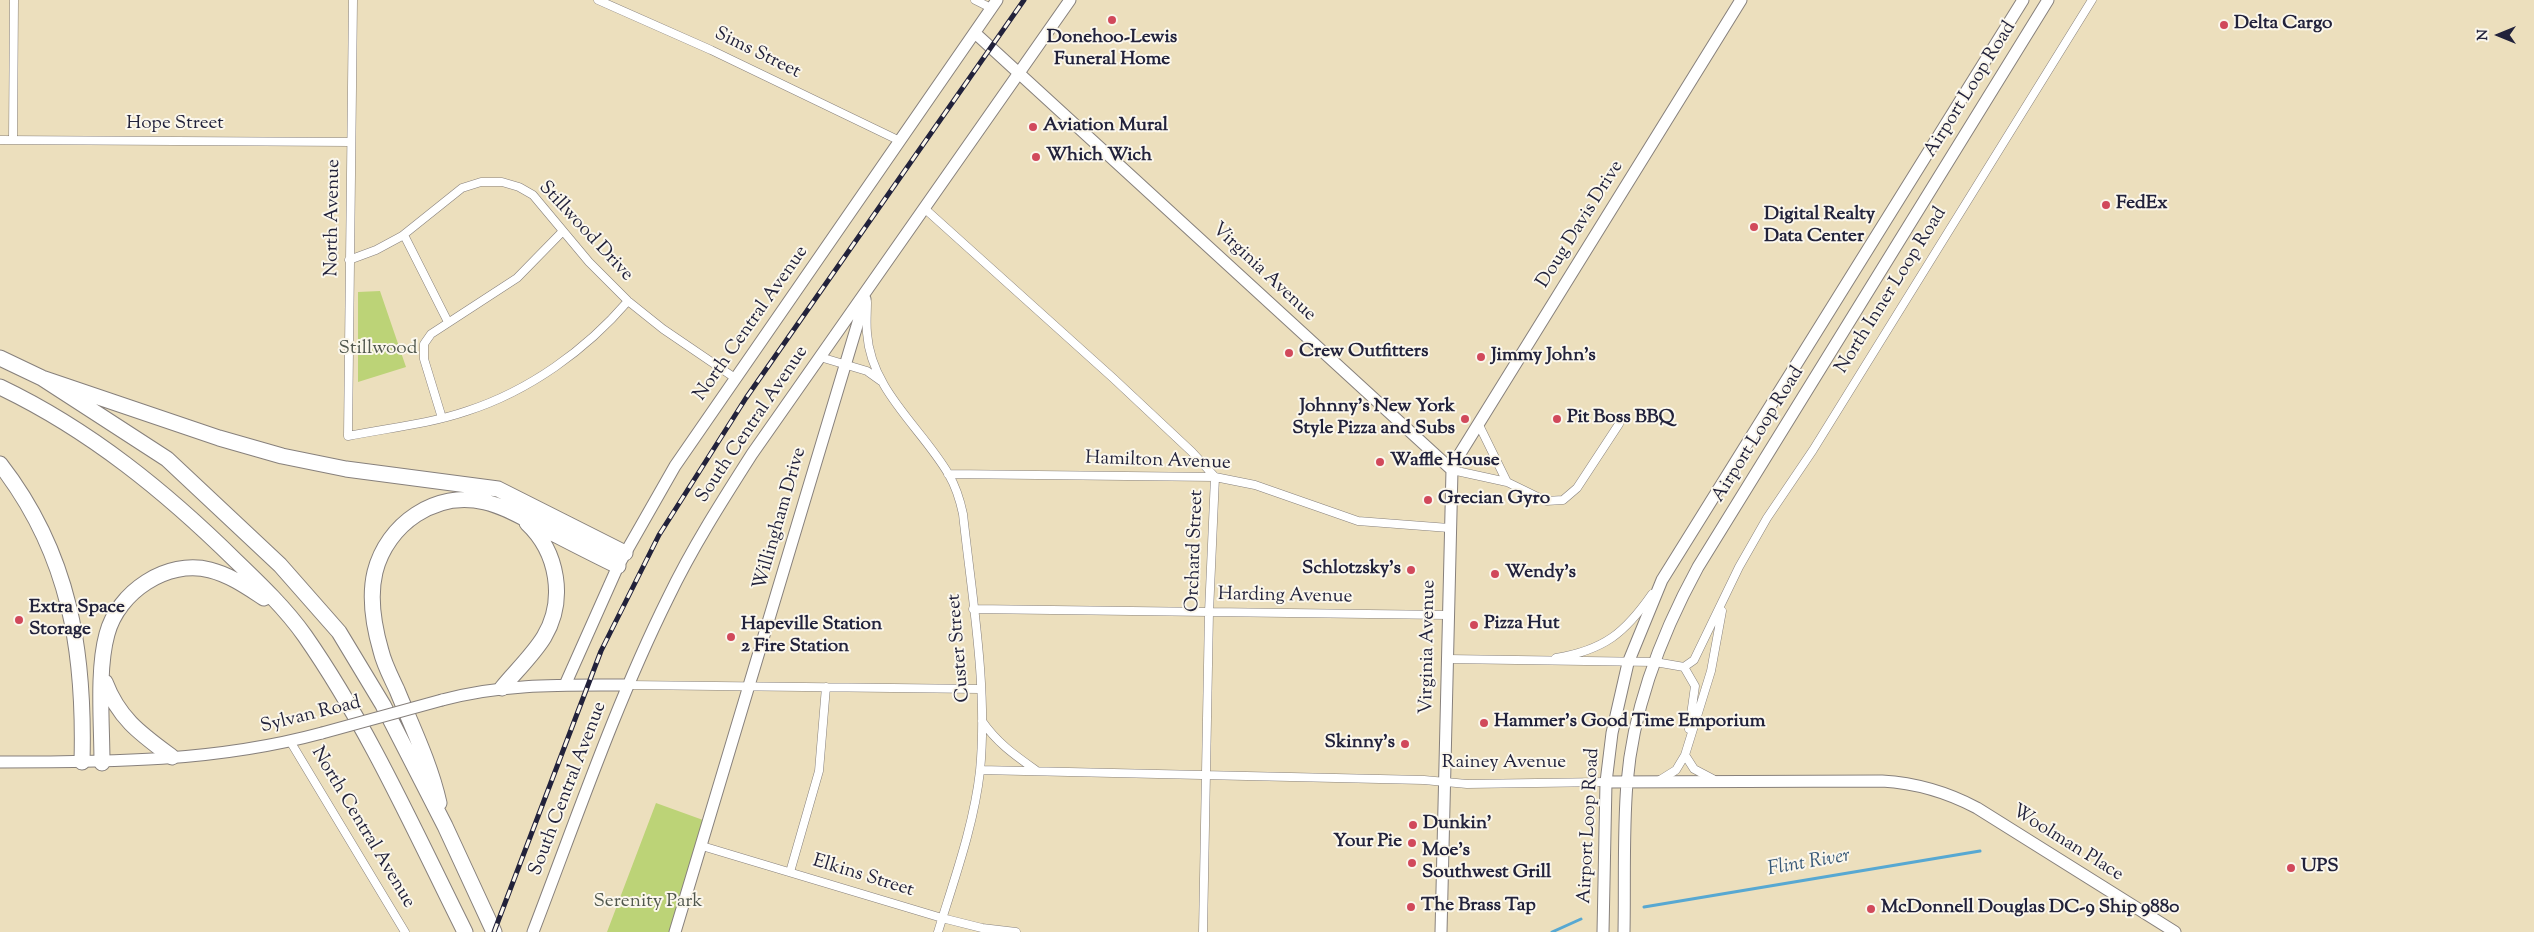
<!DOCTYPE html>
<html>
<head>
<meta charset="utf-8">
<style>
	body { margin:0 }
	#map { position:relative; width:2534px; height:932px; overflow:hidden; background:#ecdfbd; font-family:"Sorts Mill Goudy",serif }
	canvas { display:block }
	.north { position:absolute; left:2474px; top:10px; width:50px; height:50px; -webkit-text-stroke:4px #fbf7ec; paint-order:stroke; rotate:270deg; font-size:14px; font-weight:700; line-height:20px; text-align:center; color:#22223b }
	.north::after { content:''; display:block; margin:auto; width:18px; height:22px; background:#22223b; clip-path:polygon(50% 0,100% 100%,50% 72%,0 100%) }
</style>
</head>
<body>
<div id="map">
<canvas width="2534" height="932"></canvas>
<div class="north">N</div>
</div>
<script>
const c = document.querySelector('canvas').getContext('2d');
c.lineJoin = 'round';
function fill(path, color) {
  c.fillStyle = color;
  c.fill(path, 'evenodd');
}
function strokePath(path, color, width, dash) {
  c.strokeStyle = color;
  c.lineWidth = width;
  c.lineCap = dash ? 'butt' : 'round';
  c.setLineDash(dash || []);
  c.stroke(path);
}
function label(font, color, halo, rows, align = 'center') {
  c.font = font + ' "Sorts Mill Goudy",serif';
  c.lineWidth = 4;
  c.setLineDash([]);
  c.textBaseline = 'middle';
  c.strokeStyle = halo;
  c.fillStyle = color;
  for (const [text, x, y, turn = 0] of rows) {
    c.save();
    c.translate(x, y);
    c.rotate((+turn || 0) * Math.PI / 180);
    c.textAlign = isNaN(turn) ? turn : align;
    if (halo) c.strokeText(text, 0, 0);
    c.fillText(text, 0, 0);
    c.restore();
  }
}
fill(new Path2D(`
	M380,291L406,367L358,382V292Z
	M656,803L703,820L669,932H607Z`), '#bcd377');
strokePath(new Path2D(`
	M1644,907L1980,851
	M1552,932L1581,919`), '#57a8d2', 3);
const street = new Path2D(`
	M353,0L348,436C388,428 429,424 467,411C529,391 586,350 628,301
	M598,0L711,50L900,141
	M975,0L991,8
	M0,140L351,142
	M13,140L14,0
	M924,208L1113,378L1192,452L1215,477L1209,612L1203,932
	M404,235L448,322
	M349,260L376,250L402,236L462,188L481,182H502L519,187L533,195L589,262L628,301L663,329L735,378
	M867,302C867,312 866,323 867,333C871,391 922,428 949,475C956,487 960,500 963,514C972,598 988,687 980,771C974,825 954,880 938,932
	M820,357L867,371L881,381
	M442,418L424,359V344L431,334L517,278L563,231
	M1478,423L1507,482
	M1452,470L1507,482L1546,501L1563,500L1577,488L1619,424
	M948,474L1215,477L1255,485L1358,521L1449,528
	M973,609L1447,615
	M1556,658C1604,650 1625,633 1652,594
	M1447,659L1655,662L1684,667
	M1684,667L1694,660L1739,567L1767,518L1813,450L2092,0
	M1684,667L1695,686L1689,729
	M628,685L980,689
	M982,721C997,743 1016,756 1037,771
	M290,741L405,932
	M1685,755L1694,769L1713,779
	M980,770L1424,780L1467,784L1606,782
	M1660,780L1676,770L1685,755L1711,671L1722,611
	M702,846L942,918L982,928L1016,932
	M790,872L819,771L826,687`);
const secondary = new Path2D(`
	M975,33L1452,470
	M565,685L618,566L675,466L997,0
	M442,700C504,683 565,685 628,685
	M0,762C110,762 215,762 322,733
	M1606,782L1882,781C1916,783 1947,792 1977,808L2175,932
	M533,932C576,820 615,705 668,598C692,548 722,501 752,454L1070,0
	M675,932L865,299
	M1441,932L1452,470L1461,452L1741,0
	M1603,932L1606,782L1612,733L1628,663L1662,580L2023,0
	M1624,932C1625,883 1623,832 1627,783C1633,708 1662,633 1698,567L2048,0`);
const highway = new Path2D(`
	M0,358L42,378L219,438L282,456L346,469L498,489L625,553
	M42,378L167,459L280,565L339,632L383,705L445,826L494,932
	M0,387C90,430 166,492 236,561C260,584 286,609 305,636C369,728 415,832 465,932
	M0,464C70,554 85,652 82,762
	M105,682C119,719 141,734 172,757
	M502,688C515,672 533,655 544,637C566,600 558,552 527,523
	M102,763C102,724 97,670 107,634C118,592 167,559 210,570C230,575 247,587 264,598
	M439,803C430,763 412,727 397,690C391,677 384,664 381,651C374,627 369,597 375,572C387,524 436,490 485,502C503,506 520,516 537,525C564,539 591,553 618,566`);
strokePath(street, '#87807c', 9);
strokePath(secondary, '#87807c', 13);
strokePath(highway, '#87807c', 17);
strokePath(street, '#fff', 8);
strokePath(secondary, '#fff', 11);
strokePath(highway, '#fff', 15);
const rail = new Path2D(`
	M494,932L601,651L659,535L746,398L1024,0`);
strokePath(rail, '#22223b', 5);
strokePath(rail, '#fbf7ec', 3, [9]);
const secondaryBridge = new Path2D(`
	M322,733L442,700`);
strokePath(secondaryBridge, '#87807c', 13, []);
strokePath(secondaryBridge, '#fff', 11);
for (const [x, y, r, color] of [
	[1112,20,5,"#d1495b"],
	[2224,25,5,"#d1495b"],
	[1033,127,5,"#d1495b"],
	[1036,157,5,"#d1495b"],
	[2106,205,5,"#d1495b"],
	[1754,227,5,"#d1495b"],
	[1289,353,5,"#d1495b"],
	[1481,357,5,"#d1495b"],
	[1465,419,5,"#d1495b"],
	[1557,419,5,"#d1495b"],
	[1380,462,5,"#d1495b"],
	[1428,500,5,"#d1495b"],
	[1411,570,5,"#d1495b"],
	[1495,574,5,"#d1495b"],
	[19,620,5,"#d1495b"],
	[1474,625,5,"#d1495b"],
	[731,637,5,"#d1495b"],
	[1484,723,5,"#d1495b"],
	[1405,744,5,"#d1495b"],
	[1413,825,5,"#d1495b"],
	[1412,843,5,"#d1495b"],
	[1412,863,5,"#d1495b"],
	[2291,868,5,"#d1495b"],
	[1411,907,5,"#d1495b"],
	[1871,909,5,"#d1495b"]
]) {
  const dot = new Path2D();
  dot.arc(x, y, r, 0, 2 * Math.PI);
  c.fillStyle = color;
  c.fill(dot);
  strokePath(dot, '#fbf7ec', 2);
}
label('bold 19px', '#22223b', '#fbf7ec', [
	["Delta Cargo",2234,25],
	["Donehoo-Lewis",1112,39,"center"],
	["Funeral Home",1112,61,"center"],
	["Aviation Mural",1043,127],
	["Which Wich",1046,157],
	["FedEx",2116,205],
	["Digital Realty",1764,216],
	["Data Center",1764,238],
	["Crew Outfitters",1299,353],
	["Jimmy John's",1491,357],
	["Johnny's New York",1455,408,"right"],
	["Style Pizza and Subs",1455,430,"right"],
	["Pit Boss BBQ",1567,419],
	["Waffle House",1390,462],
	["Grecian Gyro",1438,500],
	["Schlotzsky's",1401,570,"right"],
	["Wendy's",1505,574],
	["Extra Space",29,609],
	["Storage",29,631],
	["Pizza Hut",1484,625],
	["Hapeville Station",741,626],
	["2 Fire Station",741,648],
	["Hammer's Good Time Emporium",1494,723],
	["Skinny's",1395,744,"right"],
	["Dunkin'",1423,825],
	["Your Pie",1402,843,"right"],
	["Moe's",1422,852],
	["Southwest Grill",1422,874],
	["UPS",2301,868],
	["The Brass Tap",1421,907],
	["McDonnell Douglas DC-9 Ship 9880",1881,909]
], 'left');
label('19px', '#22223b', '#fbf7ec', [
	["Sims Street",757,54,26],
	["Airport Loop Road",1971,90,-58],
	["Hope Street",175,125],
	["North Avenue",334,218,-89],
	["Doug Davis Drive",1581,225,-58],
	["Stillwood Drive",585,232,47],
	["Virginia Avenue",1263,273,43],
	["North Inner Loop Road",1892,291,-58],
	["North Central Avenue",752,324,-55],
	["South Central Avenue",753,425,-56],
	["Airport Loop Road",1759,435,-58],
	["Hamilton Avenue",1158,462,2],
	["Willingham Drive",781,519,-74],
	["Orchard Street",1196,551,-88],
	["Harding Avenue",1285,597,1],
	["Virginia Avenue",1429,647,-89],
	["Custer Street",960,648,-95],
	["Sylvan Road",311,716,-14],
	["Rainey Avenue",1504,764],
	["South Central Avenue",569,789,-69],
	["Airport Loop Road",1590,826,-87],
	["North Central Avenue",362,828,59],
	["Woolman Place",2067,844,32],
	["Elkins Street",863,877,17]
]);
label('19px', '#50574d', '#fbf7ec', [
	["Stillwood",378,350],
	["Serenity Park",648,903]
]);
label('italic 20px', '#375877', '#fbf7ec', [
	["Flint River",1809,864,-10]
]);
</script>
</body>
</html>
